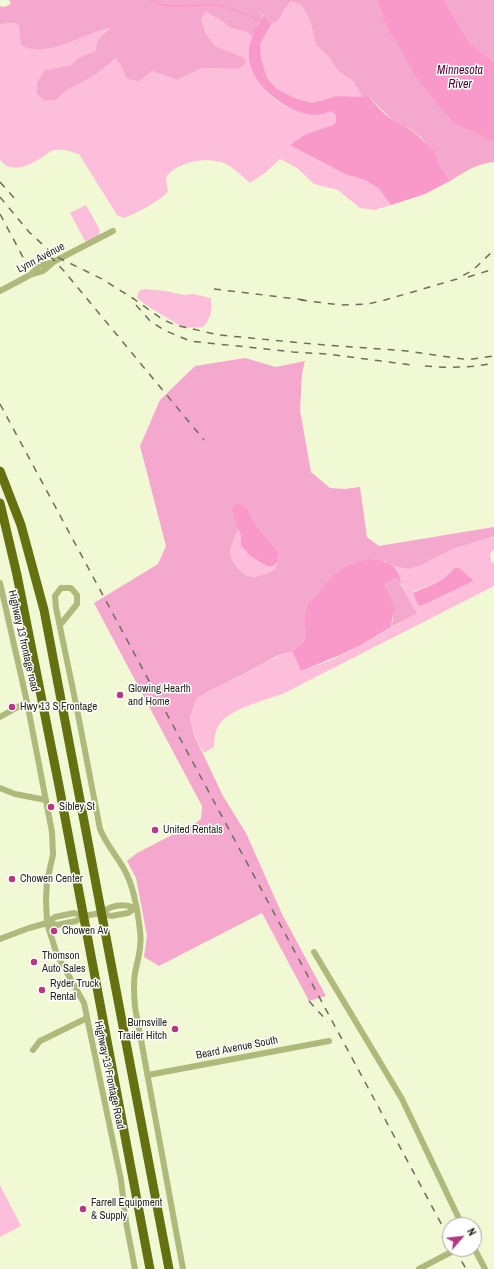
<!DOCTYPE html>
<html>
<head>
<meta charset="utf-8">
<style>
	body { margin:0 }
	#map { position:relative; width:494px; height:1269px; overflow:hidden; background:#f1f8d4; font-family:"Archivo Narrow",sans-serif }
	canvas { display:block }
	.north { position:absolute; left:442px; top:1217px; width:40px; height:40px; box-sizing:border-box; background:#fff; border:1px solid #a5a7a1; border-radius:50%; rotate:62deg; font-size:11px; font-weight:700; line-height:16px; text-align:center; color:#1f2214 }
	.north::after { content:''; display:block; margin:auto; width:14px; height:18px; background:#b73783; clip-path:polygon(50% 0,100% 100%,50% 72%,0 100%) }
</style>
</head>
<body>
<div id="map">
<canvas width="494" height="1269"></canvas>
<div class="north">N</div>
</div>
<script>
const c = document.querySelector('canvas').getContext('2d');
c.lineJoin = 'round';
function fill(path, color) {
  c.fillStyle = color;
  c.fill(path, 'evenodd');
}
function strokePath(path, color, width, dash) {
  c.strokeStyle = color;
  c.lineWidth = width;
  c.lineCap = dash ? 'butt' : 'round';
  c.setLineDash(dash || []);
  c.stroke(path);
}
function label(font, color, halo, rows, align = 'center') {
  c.font = font + ' "Archivo Narrow",sans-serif';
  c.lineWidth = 3;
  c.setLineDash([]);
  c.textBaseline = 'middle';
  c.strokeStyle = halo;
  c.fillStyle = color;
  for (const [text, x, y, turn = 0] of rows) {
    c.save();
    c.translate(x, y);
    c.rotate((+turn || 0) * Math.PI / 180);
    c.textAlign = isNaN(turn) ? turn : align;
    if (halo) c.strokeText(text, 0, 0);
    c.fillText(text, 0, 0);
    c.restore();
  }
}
fill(new Path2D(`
	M291,1L301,5L310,20L316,45L329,57L338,71L354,82L362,97L337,96L312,103L295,98L283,93L277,89L267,78L261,58L260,44L271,25L279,20L284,10Z
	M206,12L222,21L230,28L247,32L253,37L249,52L267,92C277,103 298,113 313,115C319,116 325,113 331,111L336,115V122L333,125L306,134L291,145L345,174L365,180L379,189L391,205L375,210L360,208L338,190L314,184L297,168L280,159L266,172L250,183C243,177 234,168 226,164C209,156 176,161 166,178L168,192C156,203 139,212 124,218L117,215L79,154C72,152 62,148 55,150C51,150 47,154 44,156C30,165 12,175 0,160V24L15,23L19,26L22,45L64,44L109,27L98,40L95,51L79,57L71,65L45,70L37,82L36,92L45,101L56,100L67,90L94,76L115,59L120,64L127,79L152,71L177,80L202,68L239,69L243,57L215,46L206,34L201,19Z
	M86,205L100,230L99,235L89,242L85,241L70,213Z
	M144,289L166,291L184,295L193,294L211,298C212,312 212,316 203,327L184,328L149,307L137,298L139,291Z
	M239,526L241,536V546L246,551L275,564L278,562L275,569C261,577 248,582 237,567C234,562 230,558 230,553C230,548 237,532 239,526Z
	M494,536V549L490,554L492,563L494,562V586L302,684C295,688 289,691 282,694C266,700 234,708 222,721C215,728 214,738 214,747L204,753C195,738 183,715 197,698C205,689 227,682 239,677C256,668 273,657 292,651L301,671L331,660L361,645L416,613L410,604L395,567L409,569L422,565L436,557L456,548ZM454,568L465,573L474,581L421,606L418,605L413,592C428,586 444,581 454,568Z
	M0,1185L21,1226L0,1237Z`), '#fdbedc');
fill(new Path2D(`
	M9,0H377L382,17L454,122L494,142V162C478,163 464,172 450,181L440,166L439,162L421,137L412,130L391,119L369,97H362L354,82L338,71L329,57L316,45L310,20L301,5L291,1L284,10L279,20L271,25L263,14L253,37L247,32L230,28L222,21L206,12L201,19L206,34L215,46L243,57L246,62L239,69L202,68L177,80L152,71L139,81L127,79L120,64L115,59L94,76L67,90L56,100L45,101L36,93L37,82L45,70L71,65L79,57L95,51L98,40L109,28C83,34 47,59 21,45L19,26L15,23L0,24V6L4,7L11,4Z
	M445,0H494V62L471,44L449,9Z
	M245,358L276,367L305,361L302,373L300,410L311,472L330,488L345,489L360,487L367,537L379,546L494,527V536L456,548L436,557L422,565L409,569L395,567L385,561L360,562L339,571L315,598L308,603L305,615L306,635L303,641L299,646L292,651L277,656L242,675L208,691L197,698L193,707L190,718L194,735L223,796L246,833L282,914L326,996L309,1001L262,913L159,966L144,957L147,936L136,878L127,861L137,853L197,822L201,819L202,806L94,603L158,564L166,546L140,446L160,400L195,366ZM248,509L257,526L279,552L278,562L275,569C261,577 248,582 237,567C234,562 230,558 230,553C230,548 237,532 239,526L232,511Z
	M397,579C405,589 409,602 417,613L391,627L393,619L391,598L385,585L391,580Z`), '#f5a8ce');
fill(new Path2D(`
	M377,0H445L449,9L471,44L494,62V142L454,123L418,80L382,17Z
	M264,14L271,25L260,44L261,58L267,78L277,89L295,98L312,103L337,96L369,97C375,104 387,118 395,121C410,128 419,135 430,148H432L439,162L440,166L450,181L425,194L391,205L379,189L365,180L345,174L290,145L306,134L333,125L336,122V115L331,111C326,113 319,116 313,115C285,112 246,82 249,51C250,38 258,25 264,14Z
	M238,504L243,505L248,509L257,526L279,552L278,562L272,566H267L252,557L241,546V536L232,511L234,505Z
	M369,559C390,561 397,564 402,585L397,579L391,580L385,585L391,598L394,608L391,627L361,645L340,655L301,671L292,651C311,638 304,636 305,616C305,612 307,607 308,603C320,595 327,580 339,571C348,565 359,562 369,559Z
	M454,568H459L474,581L421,606L418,605L413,593C428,586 444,582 454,568Z`), '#f899c9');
strokePath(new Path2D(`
	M151,0C170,11 192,4 213,5C222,5 252,16 260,20`), '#f899c9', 1.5);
strokePath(new Path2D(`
	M32,273L40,265L51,263
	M0,291L30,275L43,271L55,261L113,231
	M0,583L27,702L52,832L53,855L47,881L46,899L47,923L57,955L84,1003L121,1180L126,1222L135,1269
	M60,625L77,604V595L71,588H61L55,596L56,608L76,704L100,829C106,844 116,855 124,869C133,885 138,912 140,931C142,945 138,959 135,973C133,985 134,996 135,1007L183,1269
	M0,717L27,702
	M0,788L15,794L46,800
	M101,913C112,905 123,903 135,908
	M47,923L55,917L74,913L84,916
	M0,939L29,928L47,923L57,925L76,921L84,916L101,913L111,916L128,913L135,908
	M314,952L402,1099L462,1225
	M33,1050L40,1041L87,1018
	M148,1075L329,1041
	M474,1248L485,1269
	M419,1269L457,1249`), '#afb97b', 6);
strokePath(new Path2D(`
	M0,471L21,525L44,610L169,1269
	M0,503L17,575L60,791L150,1269`), '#657011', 9);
strokePath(new Path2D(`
	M0,182L16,200
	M0,197L29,232L55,256L102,279L134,299L162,319L175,325L219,335L313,344L407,351L463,359H473L494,356
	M0,214L25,261
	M50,256L64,271L204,440
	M468,277L494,269
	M214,289L305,300
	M300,300L341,305L368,304L385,300L457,279L473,270L494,250
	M136,305L150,321L164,330L190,341L293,352L327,354L412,365
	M425,366C449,368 471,368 494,363
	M0,404L450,1240
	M309,1001L328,1022
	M455,1249L466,1269`), '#6a6f59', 1.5, [7, 7]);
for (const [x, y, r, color] of [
	[120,695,4,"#b73783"],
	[12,707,4,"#b73783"],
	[51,807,4,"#b73783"],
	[155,830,4,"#b73783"],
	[12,879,4,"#b73783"],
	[54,931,4,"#b73783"],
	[34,962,4,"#b73783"],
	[42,990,4,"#b73783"],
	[175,1029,4,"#b73783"],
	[83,1209,4,"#b73783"]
]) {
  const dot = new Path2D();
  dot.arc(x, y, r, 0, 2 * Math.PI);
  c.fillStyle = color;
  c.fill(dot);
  strokePath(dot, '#fff', 1.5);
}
label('11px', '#1f2214', '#fff', [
	["Lynn Avenue",41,258,-28],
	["Highway 13 frontage road",23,641,77],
	["Beard Avenue South",237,1048,-11],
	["Highway 13 Frontage Road",109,1075,78]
]);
label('11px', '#1f2214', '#fff', [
	["Glowing Hearth",128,689],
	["and Home",128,702],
	["Hwy 13 S Frontage",20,707],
	["Sibley St",59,807],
	["United Rentals",163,830],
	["Chowen Center",20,879],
	["Chowen Av",62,931],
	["Thomson",42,956],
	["Auto Sales",42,969],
	["Ryder Truck",50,984],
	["Rental",50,997],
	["Burnsville",167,1023,"right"],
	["Trailer Hitch",167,1036,"right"],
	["Farrell Equipment",91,1203],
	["& Supply",91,1216]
], 'left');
label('italic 12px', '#550037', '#fff', [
	["Minnesota",460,71],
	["River",460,85]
]);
</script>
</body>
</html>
